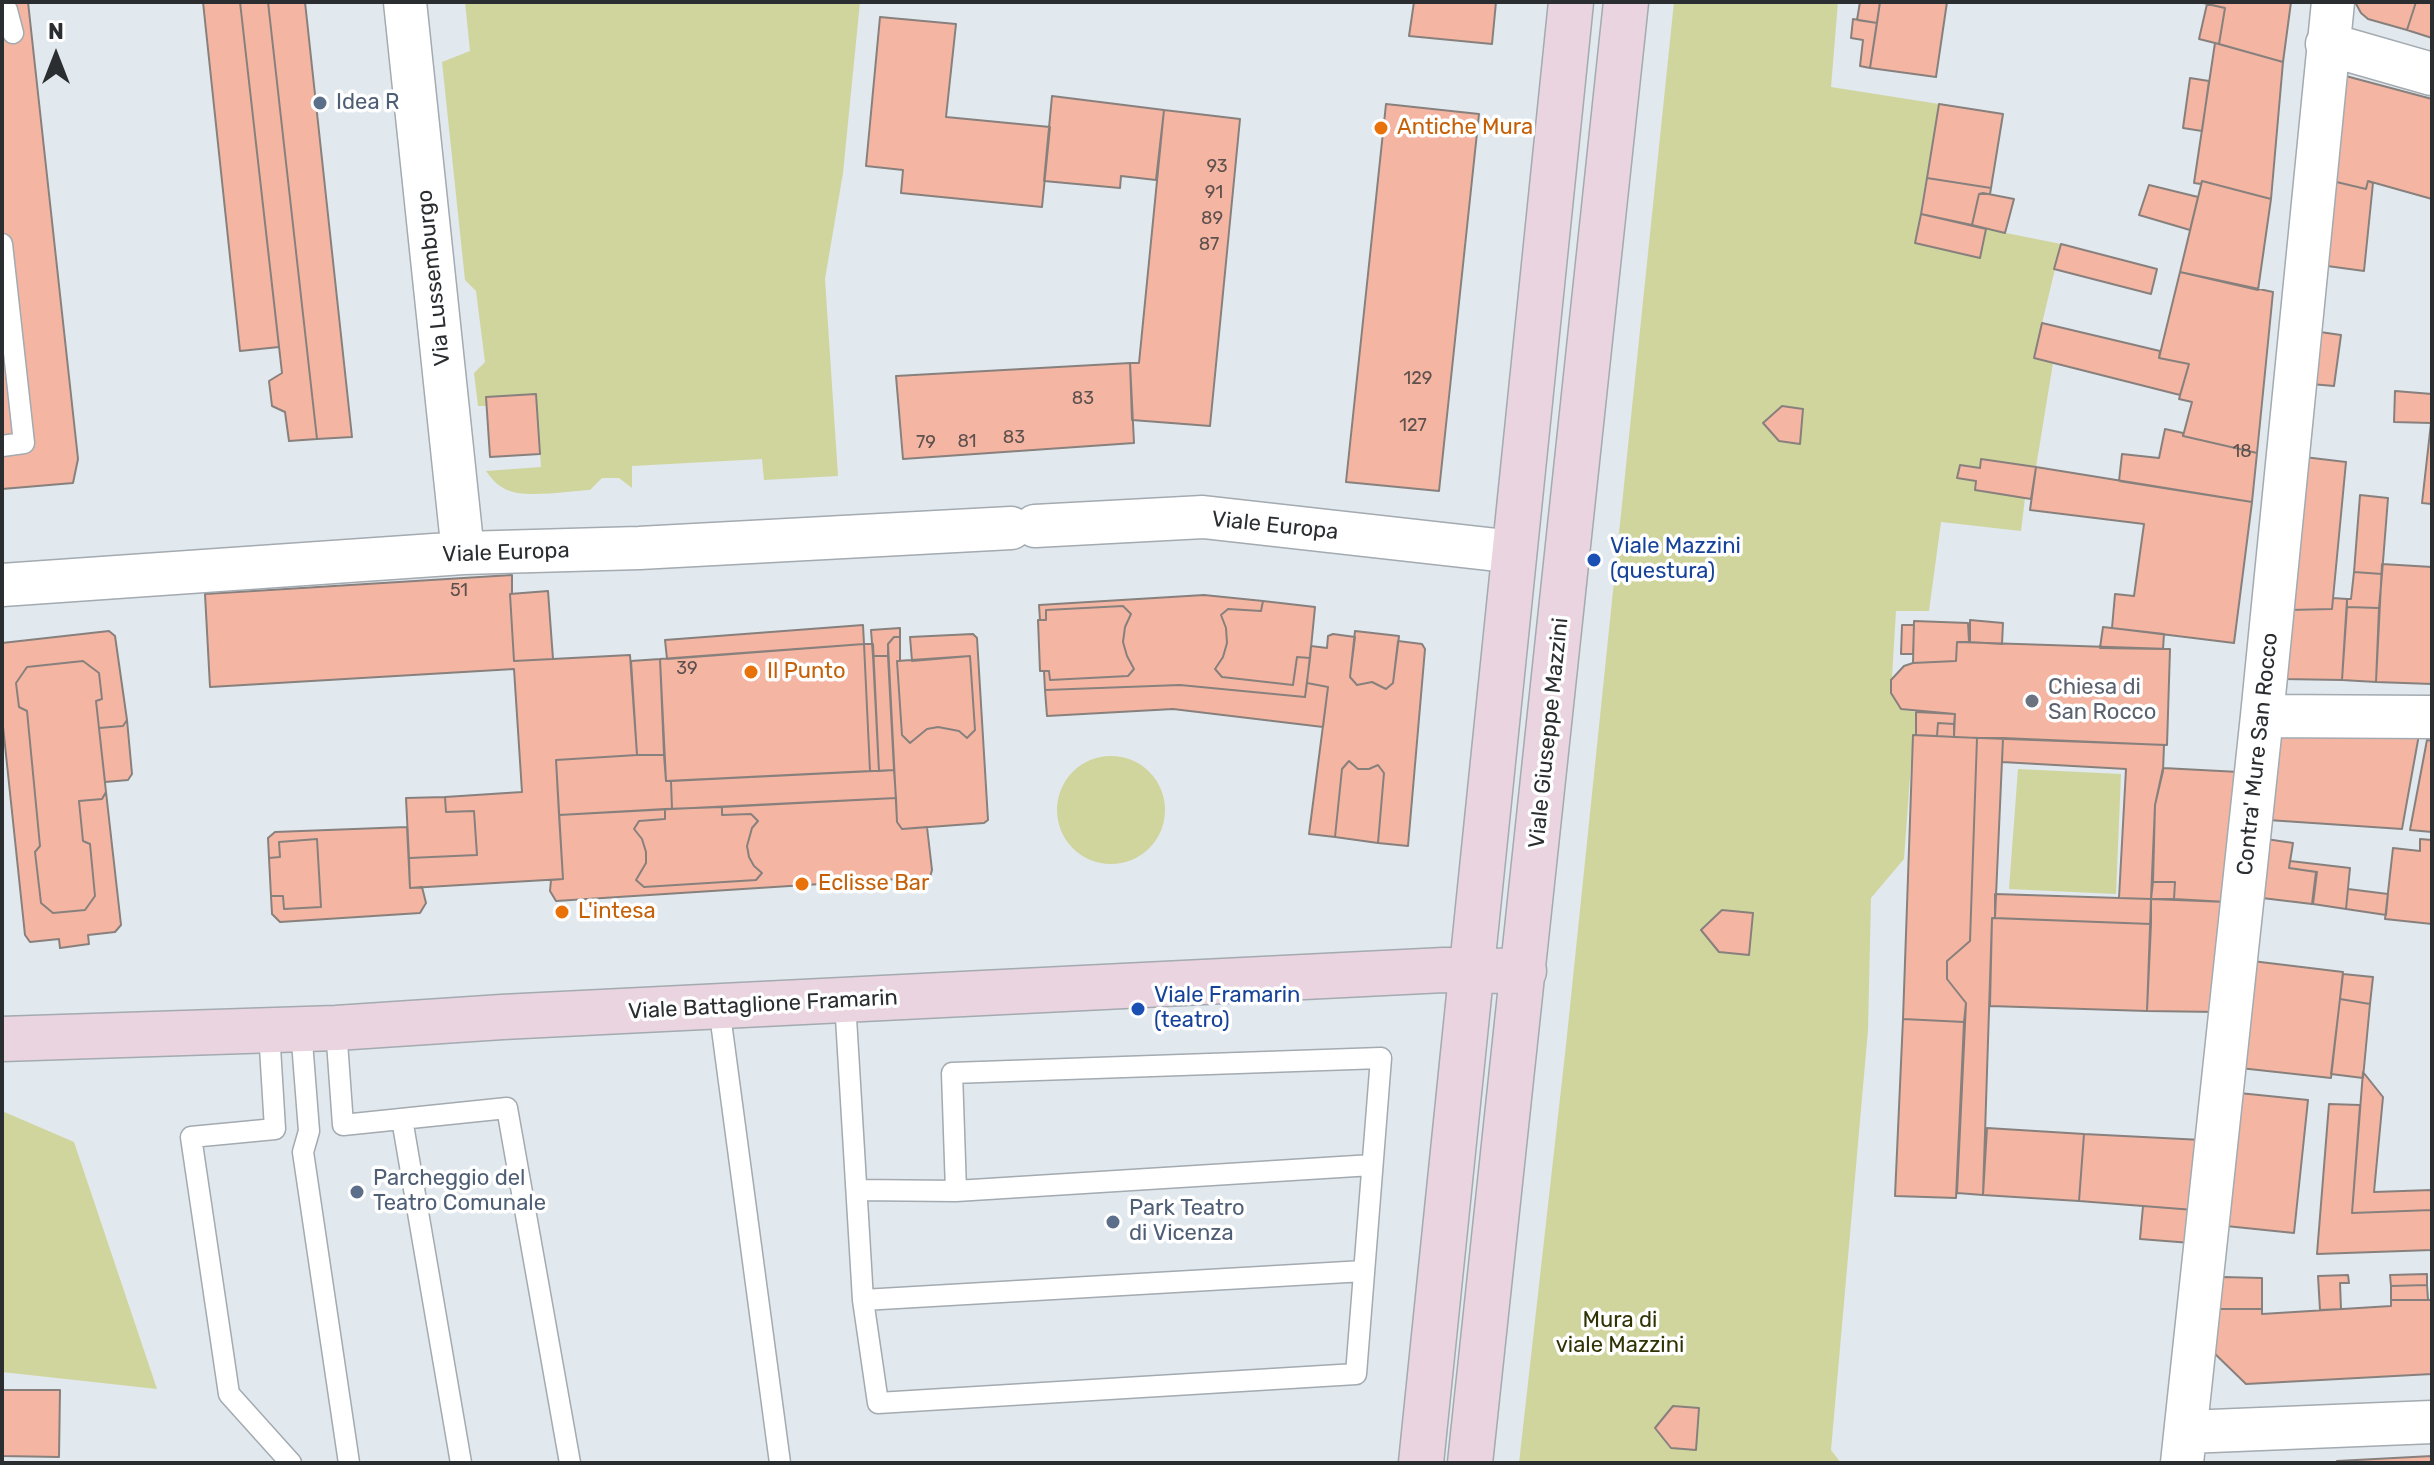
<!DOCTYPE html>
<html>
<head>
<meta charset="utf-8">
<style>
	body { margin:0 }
	#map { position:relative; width:2434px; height:1465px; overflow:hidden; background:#e1e8ee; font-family:Rubik,sans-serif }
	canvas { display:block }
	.frame { position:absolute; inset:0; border:4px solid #2b2e30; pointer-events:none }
	.north { position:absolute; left:16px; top:16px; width:80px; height:80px; -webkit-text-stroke:6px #fff; paint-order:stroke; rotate:0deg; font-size:22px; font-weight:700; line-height:32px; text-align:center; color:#2b2e30 }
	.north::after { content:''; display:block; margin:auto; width:28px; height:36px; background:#2b2e30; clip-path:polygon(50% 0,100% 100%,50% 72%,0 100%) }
</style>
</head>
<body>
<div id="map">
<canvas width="2434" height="1465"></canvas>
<div class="frame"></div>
<div class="north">N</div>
</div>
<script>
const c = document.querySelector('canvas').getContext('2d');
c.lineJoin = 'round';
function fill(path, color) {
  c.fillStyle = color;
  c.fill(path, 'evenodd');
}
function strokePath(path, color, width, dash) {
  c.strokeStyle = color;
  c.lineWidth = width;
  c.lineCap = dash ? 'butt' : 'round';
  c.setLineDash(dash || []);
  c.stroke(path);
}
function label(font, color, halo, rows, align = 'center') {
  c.font = font + ' Rubik,sans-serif';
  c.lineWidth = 7;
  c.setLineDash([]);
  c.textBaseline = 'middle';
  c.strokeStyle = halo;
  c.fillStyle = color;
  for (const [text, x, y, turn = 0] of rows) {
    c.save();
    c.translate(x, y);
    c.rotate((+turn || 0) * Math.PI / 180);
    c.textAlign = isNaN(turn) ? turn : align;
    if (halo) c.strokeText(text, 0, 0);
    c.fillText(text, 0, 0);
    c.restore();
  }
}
fill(new Path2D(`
	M465,2H860L843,173L825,279L838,476L764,480L762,459L632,466V488L619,478H602L590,490C567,491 524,499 505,489C497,485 491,478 486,471L541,467L536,394L486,397V406H478L474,373L485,362L476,291L465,280L442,62L470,51Z
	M1674,2H1838L1831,87L1939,104L1915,243L1979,258L1986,229L2061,244L2034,357L2053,363L2036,467L1981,459L1980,468L1960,465L1957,478L1976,481V490L2025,498L2021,531L1941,522L1929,611H1896L1891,693L1901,709L1916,712V735L1913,736L1904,859L1871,898L1868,1030L1831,1450L1841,1463H1519L1566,1045ZM1782,407L1803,409L1800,444L1779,441L1763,423ZM1722,910L1752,913L1749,955L1719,952L1701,931ZM1698,1408L1696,1450L1671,1448L1655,1428Z
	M1057 810a54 54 0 1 1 108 0a54 54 0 1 1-108 0Z
	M2018,769L2121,774L2116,894L2009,889Z
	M2,1111L74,1142L157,1389L2,1372Z`), '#d0d59d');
const building = new Path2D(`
	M2,2H28L78,459L73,483L2,489Z
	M203,2H240L279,347L240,351Z
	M240,2H268L317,439L289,441L285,412L272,406L269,381L282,373Z
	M268,2H305L352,437L317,439Z
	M1414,2H1496L1492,44L1409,36Z
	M1860,2H1880L1877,23L1857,20Z
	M1880,2H1947L1936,77L1870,68Z
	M2199,2H2291L2283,62L2219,44L2225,8Z
	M2355,2H2416L2407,30L2368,19L2361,13Z
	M2416,2H2432V38L2407,30Z
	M2207,4L2225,8L2219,44L2199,39Z
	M880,17L956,24L946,117L1050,127L1042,207L901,193L903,170L866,166Z
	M1853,19L1877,23L1870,68L1860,66L1863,40L1851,38Z
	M2215,43L2283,62L2271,199L2202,181L2201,184L2194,183Z
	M2342,75L2432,99V199L2368,181L2366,189L2328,180Z
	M2190,78L2209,81L2202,131L2183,128Z
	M1052,96L1164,110L1156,180L1121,176L1120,188L1044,181Z
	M1386,104L1479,114L1439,491L1346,482Z
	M1939,104L2003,114L1991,188L1927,178Z
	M1164,110L1240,119L1210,426L1132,420L1130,363H1139Z
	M1927,178L1991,188L1990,194H1979L1972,225L1921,214Z
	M2328,180L2366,189L2368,181L2373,183L2364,271L2320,265Z
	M2202,181L2271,199L2258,290L2180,272Z
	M2149,185L2198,197L2190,230L2139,215Z
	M1983,193L2014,199L2005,233L1972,225L1979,194Z
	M1921,214L1986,229L1980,258L1915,243Z
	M2061,244L2157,269L2151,294L2054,269Z
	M2180,272L2273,292L2257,453L2183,436L2192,402L2179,399L2189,364L2159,358Z
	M2042,323L2160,351L2159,358L2189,364L2180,395L2034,358Z
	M2320,332L2341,335L2334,386L2311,384Z
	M1130,363L1134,443L903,459L896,376Z
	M2395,391L2432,394L2431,423L2394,422Z
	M536,394L540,454L490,457L486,397Z
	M1782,406L1803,409L1800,444L1779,441L1763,423Z
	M2432,414V504L2422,503Z
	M2165,429L2183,433V436L2257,453L2252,502L2119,481L2122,454L2159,458Z
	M2304,457L2346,462L2332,609L2289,610Z
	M1981,459L2036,467L2031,499L1975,490L1976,481L1957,478L1960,465L1980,468Z
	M2036,467L2252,502L2234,643L2112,628L2115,594L2134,596L2144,524L2030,510Z
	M2360,495L2388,498L2382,574L2354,572Z
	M2382,564L2432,567V684L2376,682Z
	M2354,572L2382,574L2379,608L2347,607V599H2351Z
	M512,575V594H510L514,661L630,655L637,755L556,760L563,879L410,888L409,858L477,855L474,811L446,812L445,797L522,792L514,669L210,687L205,594Z
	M548,591L553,659L514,661L510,594Z
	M1204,595L1263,601L1261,611L1228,609L1221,615L1226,628L1227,643L1223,657L1215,669L1222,677L1293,685L1297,657L1310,658L1305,697L1180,685L1045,690L1044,671H1049L1050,680L1128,676L1134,669L1127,656L1123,642L1125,627L1131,614L1123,606L1046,610V620H1040L1039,605Z
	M2333,598L2347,599L2342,680L2283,679L2289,610L2332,609Z
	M1263,601L1315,607L1310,658L1297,657L1293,685L1222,677L1215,669L1223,657L1227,643L1226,628L1221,615L1228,609L1261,611Z
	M1123,606L1131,614L1125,627L1123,642L1127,656L1134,669L1128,676L1050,680L1049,671H1040L1038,620H1046V610Z
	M2347,607L2379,608L2376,682L2342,680Z
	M1970,620L2003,623L2002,644L1970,642Z
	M1914,621L1968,623L1969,642H1957L1956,661L1913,663Z
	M863,625L864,644L667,659L665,640Z
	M1902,625H1914L1913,654H1901Z
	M2103,627L2164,634L2163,649L2100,648Z
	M900,628V637H894L888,644V656H873L871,630Z
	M109,631L115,636L127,720L123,726L99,728L96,701L102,699L99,673L83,661L27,667L16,683L19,707L27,711L40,846L35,852L41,903L53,913L85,910L95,896L90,844L83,841L79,801L102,799L106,792L121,925L115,932L88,935L89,944L60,948L59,939L30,942L25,935L2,717V643Z
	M1355,631L1399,636L1393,683L1386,689L1372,682L1357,685L1350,677Z
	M973,634L977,638L988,820L984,823L902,829L897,822L888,644L894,637H900V661H897L902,735L910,743L927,729L938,727L959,731L967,738L975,730L970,656L912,661L910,637Z
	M1333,634L1355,637L1350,677L1357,685L1372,682L1386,689L1393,683L1398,641L1422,644L1425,649L1408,846L1378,843L1384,773L1378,765L1369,769H1358L1349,761L1342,769L1335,837L1309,834L1328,687L1307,683L1311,646L1327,648L1328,636Z
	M1957,642L2170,649L2167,745L1954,737L1955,714L1901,709L1891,693V680L1904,666L1913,663L1956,661Z
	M864,644H873L879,771H870Z
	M864,644L870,771L666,781L660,659Z
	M873,656H888L894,770L879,771Z
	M970,656L975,730L967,738L959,731L938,727L927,729L910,743L902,735L897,661Z
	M660,659L664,755H637L631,661Z
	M83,661L99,673L102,699L96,701L106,792L102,799L79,801L83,841L90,844L95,896L85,910L53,913L41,903L35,852L40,846L27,711L19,707L16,683L27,667Z
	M1307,683L1328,687L1323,727L1173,709L1047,716L1045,690L1180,685L1305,697Z
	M1916,712L1955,714L1954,724L1938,723L1937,736L1916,735Z
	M127,720L132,774L128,780L105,782L99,728L123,726Z
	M1938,723L1954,724V737L1937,736Z
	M2279,723L2420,729L2402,829L2268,820Z
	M1913,735L1977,738L1970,941L1947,961V979L1966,1003L1964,1022L1903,1019Z
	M1977,738H2003L1995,918H1992L1983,1195L1957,1193L1966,1003L1947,979V961L1970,941Z
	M2003,738L2164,745L2163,771L2155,805L2151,899L2119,898L2126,769L2002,762Z
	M2427,740L2432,741V832L2410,830Z
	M637,755H664L666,781H671L672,809L559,815L556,760Z
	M1349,761L1358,769H1369L1378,765L1384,773L1378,843L1335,837L1342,769Z
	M2163,768L2239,772L2227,902L2174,899L2175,882H2153L2155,805Z
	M894,770L896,798L672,809L671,781Z
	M445,797L446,812L474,811L477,855L409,858L406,798Z
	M896,798L897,822L902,829L927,827L932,870L930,877L556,901L550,891L551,880L563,879L559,815L665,809V819L639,821L634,829L642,839L646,852V863L636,880L644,887L756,880L762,873L754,866L749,857L747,846L752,828L758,821L751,814L722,815V807Z
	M722,807V815L751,814L758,821L752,828L747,846L749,857L754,866L762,873L756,880L644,887L636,880L646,863V852L642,839L634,829L639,821L665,819V809Z
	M407,827L410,888L422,887L426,903L420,913L280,922L272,914L271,896H283L284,909L321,907L317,839L279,842L280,857L269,858L268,838L275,832Z
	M317,839L321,907L284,909L283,896H271L269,858L280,857L279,842Z
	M2266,839L2293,843L2289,868L2316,872L2312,904L2262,898Z
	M2420,839L2432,840V924L2385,919L2393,848L2420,851Z
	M2290,861L2350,868L2346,909L2313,904L2317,872L2289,868Z
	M2153,882H2175L2174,899H2151Z
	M2348,889L2388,894L2386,915L2346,909Z
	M1995,894L2151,899V924L1995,918Z
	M2151,899L2227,902L2218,1012L2147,1011Z
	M1722,910L1753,913L1749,955L1719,952L1701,930Z
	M1992,918L2151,924L2147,1011L1990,1006Z
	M2252,961L2343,972L2331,1078L2240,1068Z
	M2343,974L2373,977L2370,1004L2340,999Z
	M2340,999L2370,1004L2363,1078L2331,1074Z
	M1903,1019L1964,1022L1956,1198L1895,1196Z
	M2363,1072L2383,1097L2374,1192L2432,1190V1210L2352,1213Z
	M2239,1093L2308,1100L2294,1233L2226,1226Z
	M2329,1104L2360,1105L2352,1213L2432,1210V1250L2317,1254Z
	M1987,1128L2084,1134L2079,1201L1983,1195Z
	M2084,1134L2202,1140L2194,1210L2079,1201Z
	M2143,1206L2194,1210L2191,1243L2140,1239Z
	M2427,1274V1285L2391,1286L2390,1275Z
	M2348,1275L2349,1283H2340L2341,1309L2320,1310L2318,1276Z
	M2223,1277L2262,1278V1309H2218Z
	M2427,1285L2428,1300H2391V1286Z
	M2391,1300H2432V1374L2246,1384L2211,1350L2218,1309H2262V1314L2391,1306Z
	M2,1390H60L59,1457L2,1456Z
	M1673,1406L1699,1408L1696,1450L1671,1448L1655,1428Z
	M2432,1456V1463H2337V1461Z`);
fill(building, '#f4b6a3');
strokePath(building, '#88807d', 2);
const lane = new Path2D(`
	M2,2L7,10L13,33
	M2,244L24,443L2,446
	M845,1001L863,1300L878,1403L1356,1374L1381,1058L952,1073L956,1191
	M719,1007L780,1463
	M336,1028L343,1125L507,1108L570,1463
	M301,1029L309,1131L303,1152L349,1463
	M269,1031L275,1129L191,1137L229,1394L291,1463
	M402,1119L461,1463
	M857,1190L956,1191L1372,1165
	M863,1300L1364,1271`);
const street = new Path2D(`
	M405,2L463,553
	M2327,44L2432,74
	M1035,526L1203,517L1515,552
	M2,585L463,553L639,548L1011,528
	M2262,716L2432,717
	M2187,1432L2432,1422
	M2182,1463L2262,716L2333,2`);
const secondary = new Path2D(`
	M2,1039L336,1028L502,1017L1444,970L1524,971
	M1421,1463L1571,2
	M1470,1463L1626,2`);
strokePath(lane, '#a3aab0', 23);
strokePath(street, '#a3aab0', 45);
strokePath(secondary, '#a3aab0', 47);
strokePath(lane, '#fff', 20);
strokePath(street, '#fff', 42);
strokePath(secondary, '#ead4e0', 44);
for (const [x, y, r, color] of [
	[320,103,8,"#5c6f8a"],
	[1381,128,8,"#e8710a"],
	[1594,560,8,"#1a4fb4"],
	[751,672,8,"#e8710a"],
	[2032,701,8,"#6b7280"],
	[802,884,8,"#e8710a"],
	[562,912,8,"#e8710a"],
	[1138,1009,8,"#1a4fb4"],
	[357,1192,8,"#5c6f8a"],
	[1113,1222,8,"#5c6f8a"]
]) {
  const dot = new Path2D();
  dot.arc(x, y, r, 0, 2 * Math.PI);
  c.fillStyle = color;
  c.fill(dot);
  strokePath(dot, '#fff', 3);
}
label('18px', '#5d504d', null, [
	["93",1217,167],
	["91",1214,193],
	["89",1212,219],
	["87",1209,245],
	["129",1418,379],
	["83",1083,399],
	["127",1413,426],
	["83",1014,438],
	["81",967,442],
	["79",926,443],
	["18",2242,452],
	["51",459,591],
	["39",687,669]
]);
label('22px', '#4e5e75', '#fff', [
	["Idea R",336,103],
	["Parcheggio del",373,1179],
	["Teatro Comunale",373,1204],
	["Park Teatro",1129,1209],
	["di Vicenza",1129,1234]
], 'left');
label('22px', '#c56008', '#fff', [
	["Antiche Mura",1397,128],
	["Il Punto",767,672],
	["Eclisse Bar",818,884],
	["L'intesa",578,912]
], 'left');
label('22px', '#2b2e30', '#fff', [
	["Via Lussemburgo",434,278,-96],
	["Viale Europa",1275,526,6],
	["Viale Europa",506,553,-2],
	["Viale Giuseppe Mazzini",1549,733,-84],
	["Contra' Mure San Rocco",2258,754,-84],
	["Viale Battaglione Framarin",763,1005,-3]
]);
label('22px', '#164399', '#fff', [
	["Viale Mazzini",1610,547],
	["(questura)",1610,572],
	["Viale Framarin",1154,996],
	["(teatro)",1154,1021]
], 'left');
label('22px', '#5b616d', '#fff', [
	["Chiesa di",2048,688],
	["San Rocco",2048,713]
], 'left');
label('22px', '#313304', '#fff', [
	["Mura di",1620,1321],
	["viale Mazzini",1620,1346]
]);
</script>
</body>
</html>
